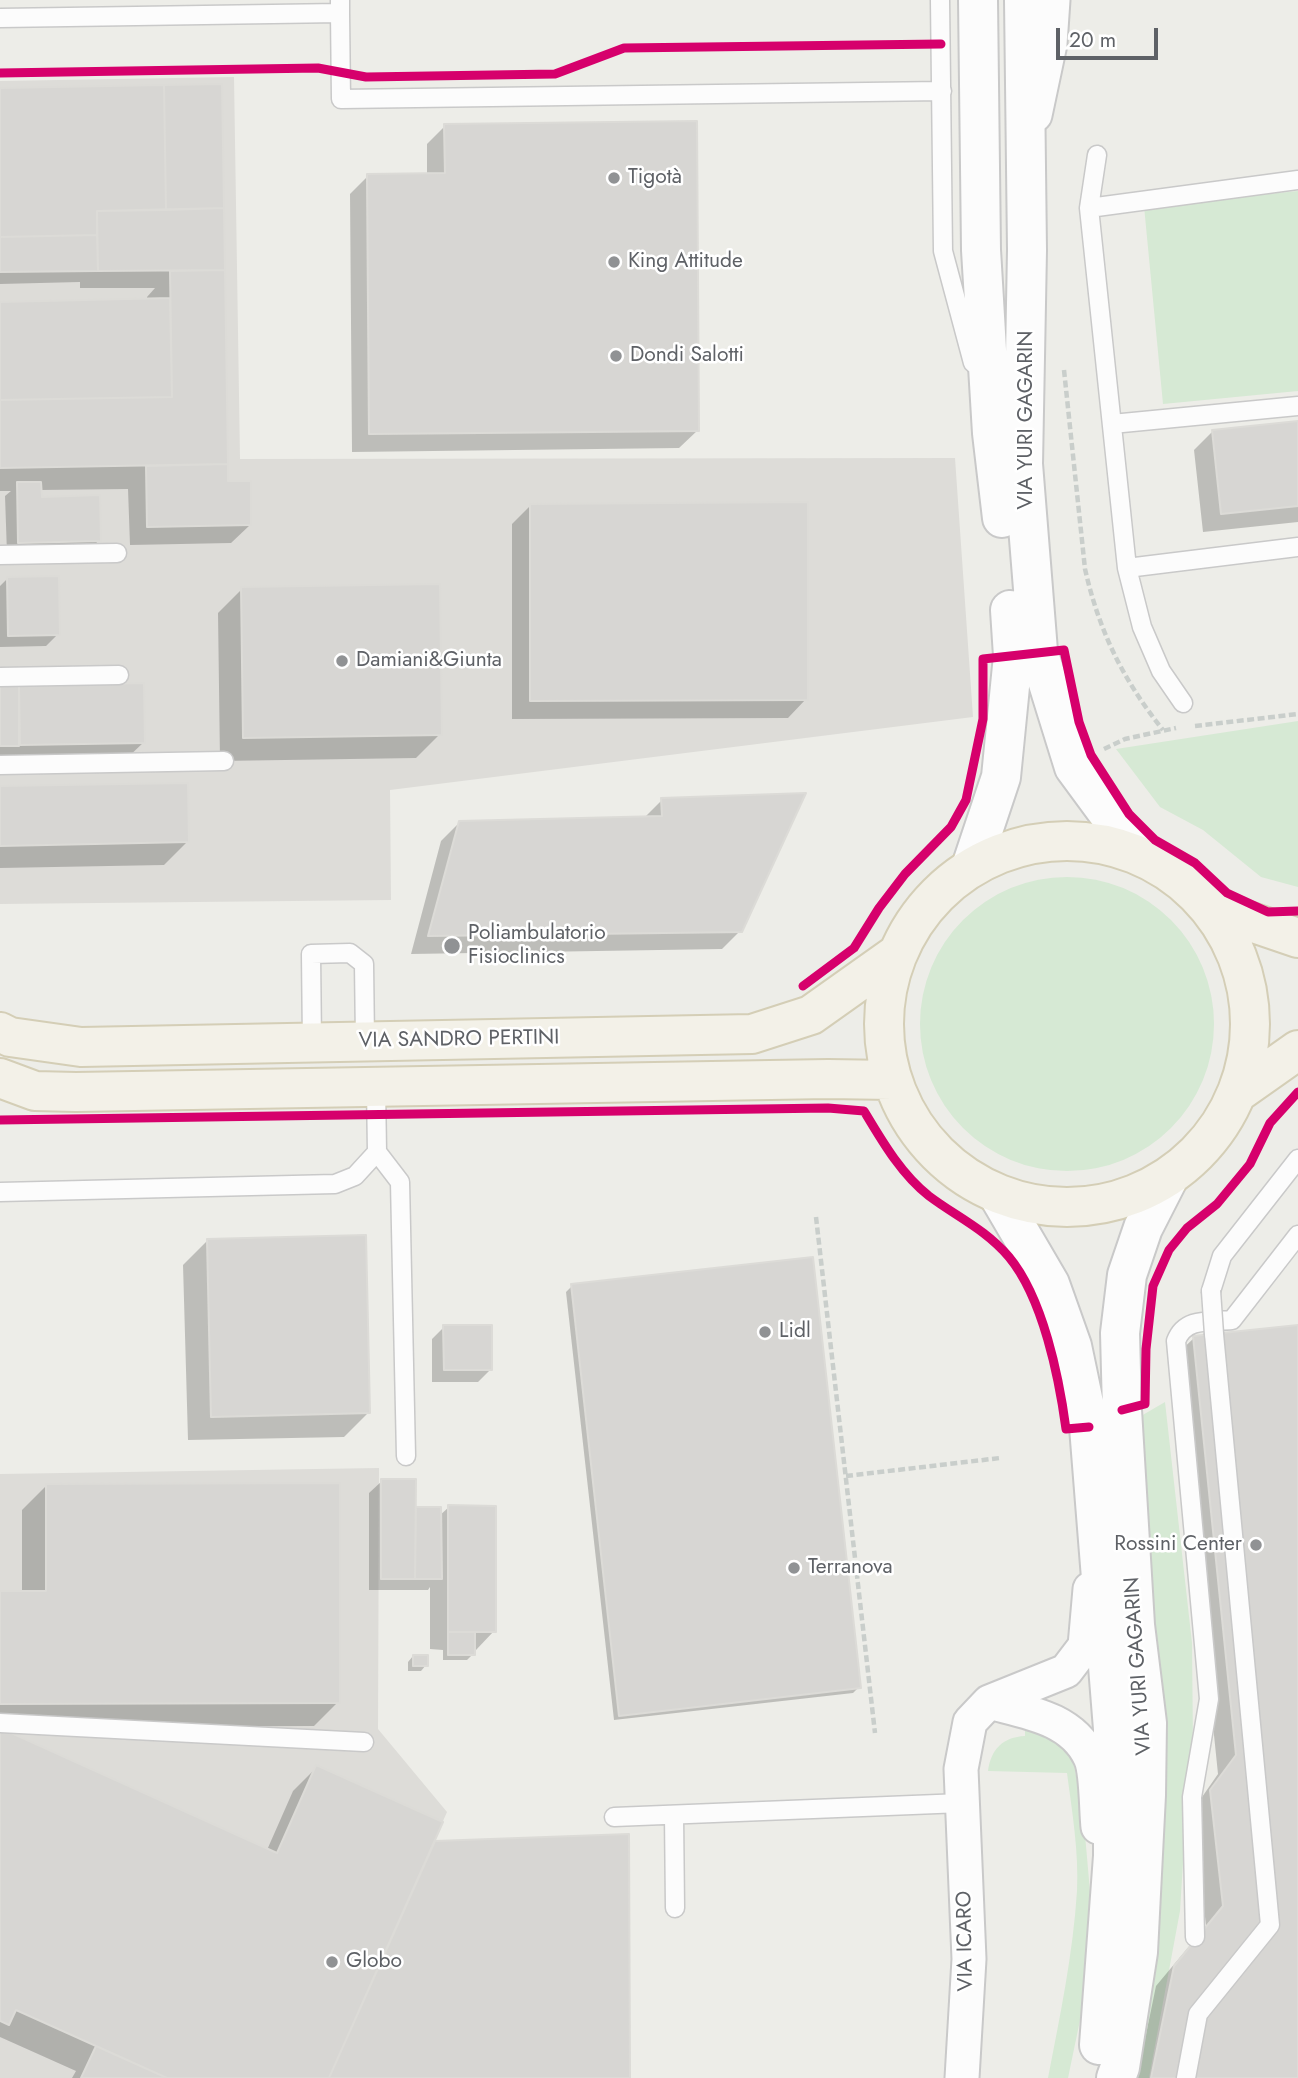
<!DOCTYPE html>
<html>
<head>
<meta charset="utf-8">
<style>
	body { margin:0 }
	#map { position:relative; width:1298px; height:2078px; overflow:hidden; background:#edede8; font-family:Jost,sans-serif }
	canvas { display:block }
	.scale { position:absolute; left:1056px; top:28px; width:102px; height:32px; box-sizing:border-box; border:4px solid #5e6166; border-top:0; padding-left:9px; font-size:21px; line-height:24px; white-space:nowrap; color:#5e6166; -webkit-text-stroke:5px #fff; paint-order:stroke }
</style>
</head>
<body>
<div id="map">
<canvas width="1298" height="2078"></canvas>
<div class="scale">20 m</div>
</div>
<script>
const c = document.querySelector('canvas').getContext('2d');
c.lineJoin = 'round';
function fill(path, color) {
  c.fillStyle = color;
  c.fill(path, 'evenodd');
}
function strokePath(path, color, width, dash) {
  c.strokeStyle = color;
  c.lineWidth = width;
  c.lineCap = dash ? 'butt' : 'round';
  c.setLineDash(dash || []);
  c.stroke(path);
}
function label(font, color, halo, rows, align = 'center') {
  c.font = font + ' Jost,sans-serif';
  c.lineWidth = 5;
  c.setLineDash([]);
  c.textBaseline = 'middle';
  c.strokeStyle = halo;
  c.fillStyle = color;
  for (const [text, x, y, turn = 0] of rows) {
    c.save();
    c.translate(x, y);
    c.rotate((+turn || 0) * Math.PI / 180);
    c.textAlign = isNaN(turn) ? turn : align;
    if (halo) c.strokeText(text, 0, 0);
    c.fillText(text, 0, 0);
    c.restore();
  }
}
fill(new Path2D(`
	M234,77L240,459L955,458L973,717L390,790L391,900L0,904V81Z
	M379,1468L378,1729L447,1812L329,2078H0V1474Z`), '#dddcd8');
fill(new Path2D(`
	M1298,191V391L1163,404L1144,206Z
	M1298,721V887L1261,877L1203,830L1160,807L1116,749Z
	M920 1024a147 147 0 1 1 294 0a147 147 0 1 1-294 0Z
	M1165,1402L1192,1643L1193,1745L1187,1799L1180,1911L1149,2078H1134L1161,1725L1141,1416Z
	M1025,1727L1054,1734L1073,1760L1083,1812L1095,1948L1068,2078H1048C1060,2016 1073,1954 1077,1891C1079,1852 1072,1811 1067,1773L988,1771C991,1749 1003,1737 1025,1736Z`), '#d6e9d4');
fill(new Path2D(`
	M221,86L227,483L250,525L231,543L130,545L128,489L40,490V498L99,540L87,553L7,554L5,496L11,491H0V303L147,301V297L155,288H80V282L0,284V90Z
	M445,126L698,430L679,448L352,452L350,194L368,176L427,175V144Z
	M1298,422V522L1203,532L1194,450L1213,431Z
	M531,505L806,699L788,718L512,719V524Z
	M7,579L58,634L46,646L0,647V586Z
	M242,589L440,734L416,758L220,761L218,613Z
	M143,685L144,742L125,760L0,763V688Z
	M0,788L188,841L164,865L0,868Z
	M662,800L740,931L722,949L411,954L441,841L459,823L644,818Z
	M207,1241L368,1413L344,1437L188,1440L183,1265Z
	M572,1286L859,1687L853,1693L614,1720L566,1292Z
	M1298,1326V2078H1137L1156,1986L1206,1926L1193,1810L1218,1774L1175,1356L1194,1338Z
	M444,1327L491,1369L478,1382H432V1339Z
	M382,1481L414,1509H439V1516L449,1507L494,1631L476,1650H473V1654L467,1660H443V1650L430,1649V1587L428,1590H369V1493Z
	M46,1486L338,1702L314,1726L0,1727V1593H22V1510Z
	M413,1656L426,1665L421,1671H408V1662Z
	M0,1730L267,1850L293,1791L317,1767L432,1843L627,1835L629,2078H72L76,2071L0,2037Z`), '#0003');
const building = new Path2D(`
	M222,84L224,208L166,210L164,85Z
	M164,85L166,210L97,211V235L0,237V88Z
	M697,121L699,431L369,434L367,174L445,173L444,124Z
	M224,208L225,270L98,271L97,211Z
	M97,235L98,271L0,272V237Z
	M225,270L228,464L0,468V400L172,397L170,271Z
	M170,298L172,397L0,400V302Z
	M1298,421V506L1221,514L1212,430Z
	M228,464V481H251V525L147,527L146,466Z
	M17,482H41L42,497L100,495L101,541L18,543Z
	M808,502V700L530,701V504Z
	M59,576L60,635L8,636L7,577Z
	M440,584L442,735L243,738L241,587Z
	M144,683L145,743L20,745L19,686Z
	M0,686H19V746H0Z
	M188,783L189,842L0,846V786Z
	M806,793L742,932L428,936L459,821L662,816L661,798Z
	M366,1235L370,1413L211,1417L207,1239Z
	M813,1257L861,1688L619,1716L571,1284Z
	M443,1325H492V1370H444Z
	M1298,1325V2078H1151L1174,1966L1223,1906L1210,1790L1236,1755L1193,1336Z
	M381,1479H416L415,1579H381Z
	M340,1483V1703L0,1704V1591H46V1484Z
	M448,1505L496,1506V1632H448Z
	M416,1507H441L442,1579H415Z
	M448,1632H475V1655H448Z
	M413,1655H428V1666H413Z
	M0,1728L277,1853L316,1765L443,1822L329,2078H167L16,2010L9,2025L0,2021Z
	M629,1834L630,2078H329L435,1841Z
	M96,2046L167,2078H81Z`);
fill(building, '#d7d6d3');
strokePath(building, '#dcdbd7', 2);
const service = new Path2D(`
	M940,0L943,251L973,363
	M340,13L341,99L942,91
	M0,18L340,13V0
	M1097,155L1089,208L1127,568L1142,627L1161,671L1183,703
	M1089,208L1298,180
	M1112,424L1298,406
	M0,555L117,553
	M1127,568L1298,547
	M0,677L119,675
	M0,765L224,761
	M312,1043L311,954L350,953L364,964L365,1041
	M376,1087L377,1152L400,1182L406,1456
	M0,1192L335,1184L355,1176L377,1152
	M1211,1291L1222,1256L1298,1159
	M0,1723L364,1742
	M674,1815L675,1908
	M614,1817L962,1803
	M1195,1937L1192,1797L1209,1699L1176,1341C1185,1317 1210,1322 1232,1320L1298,1235
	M1186,2078L1198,2014L1270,1925L1214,1334`);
const minor = new Path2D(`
	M1035,115L1050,44L1053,0
	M989,1702C1026,1712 1072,1718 1090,1757C1097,1771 1096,1810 1098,1827
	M962,2078L969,1959L961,1769L970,1722L989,1702L1066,1671L1085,1646L1090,1589`);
const secondary = new Path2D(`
	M978,0L981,250L992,433L1002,518
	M1024,0L1027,250L1023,464L1038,651L1074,767L1138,854
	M971,867L1001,777L1013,656L1010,610
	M998,1195L1050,1284L1072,1346L1089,1427L1113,1729V1856L1099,2045
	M1116,2078L1120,2067L1138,1952L1146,1795L1147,1723L1135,1625L1122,1410L1120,1333L1127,1275L1143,1228L1169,1177`);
const primary = new Path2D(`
	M884 1024a183 183 0 1 1 366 0a183 183 0 1 1-366 0Z
	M1210,908L1298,938
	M0,1032L10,1037L81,1047L752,1034L811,1015L897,954
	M0,1078L35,1091L76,1092L828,1079L892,1080
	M1237,1093L1298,1050`);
strokePath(service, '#c9c9c9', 21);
strokePath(minor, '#c9c9c9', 37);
strokePath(secondary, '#c9c9c9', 42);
strokePath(primary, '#d4ceb6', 42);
strokePath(new Path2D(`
	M1064,370L1085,569C1099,631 1123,680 1163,730
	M1195,726L1298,714
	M1104,749L1125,739L1176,728
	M816,1217L875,1733
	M846,1476L1000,1458`), '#c9cecb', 4.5, [7, 3.5]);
strokePath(service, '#fcfcfc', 18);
strokePath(minor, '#fcfcfc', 33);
strokePath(secondary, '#fcfcfc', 38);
strokePath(primary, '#f3f1e8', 38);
const serviceBridge = new Path2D(`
	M1211,1291L1214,1334`);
strokePath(serviceBridge, '#c9c9c9', 21, []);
strokePath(serviceBridge, '#fcfcfc', 18);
strokePath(new Path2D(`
	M0,73L318,68L366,77L555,74L624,48L941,44
	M803,986L854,948L879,908L905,874L951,827L966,800L983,719V659L1064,650L1079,722L1091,755L1129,814L1155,840L1195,863L1227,893L1268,912L1298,911
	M0,1120L828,1108L864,1111C882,1141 901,1174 929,1196C957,1217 985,1229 1009,1257C1043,1298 1059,1377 1066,1429L1089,1427
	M1122,1410L1145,1404L1146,1349L1153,1286L1169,1250L1187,1228L1217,1204L1250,1164L1270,1123L1298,1092`), '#d6006c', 9);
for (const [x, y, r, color] of [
	[614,178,7,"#909294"],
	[614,262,7,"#909294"],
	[616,356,7,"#909294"],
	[342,661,7,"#909294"],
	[452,946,9,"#909294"],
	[765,1332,7,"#909294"],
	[1256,1545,7,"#909294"],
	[794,1568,7,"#909294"],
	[332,1962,7,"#909294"]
]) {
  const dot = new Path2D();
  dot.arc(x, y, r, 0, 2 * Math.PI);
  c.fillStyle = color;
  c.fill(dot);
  strokePath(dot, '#fff', 2.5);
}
label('21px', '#5e6166', '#fff', [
	["Tigotà",628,178],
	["King Attitude",628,262],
	["Dondi Salotti",630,356],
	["Damiani&Giunta",356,661],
	["Poliambulatorio",468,934],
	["Fisioclinics",468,958],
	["Lidl",779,1332],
	["Rossini Center",1242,1545,"right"],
	["Terranova",808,1568],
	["Globo",346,1962]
], 'left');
label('21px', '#5e6166', '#fff', [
	["VIA YURI GAGARIN",1027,420,-90],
	["VIA SANDRO PERTINI",459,1040,-1],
	["VIA YURI GAGARIN",1139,1666,-94],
	["VIA ICARO",966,1941,-91]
]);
</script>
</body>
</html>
